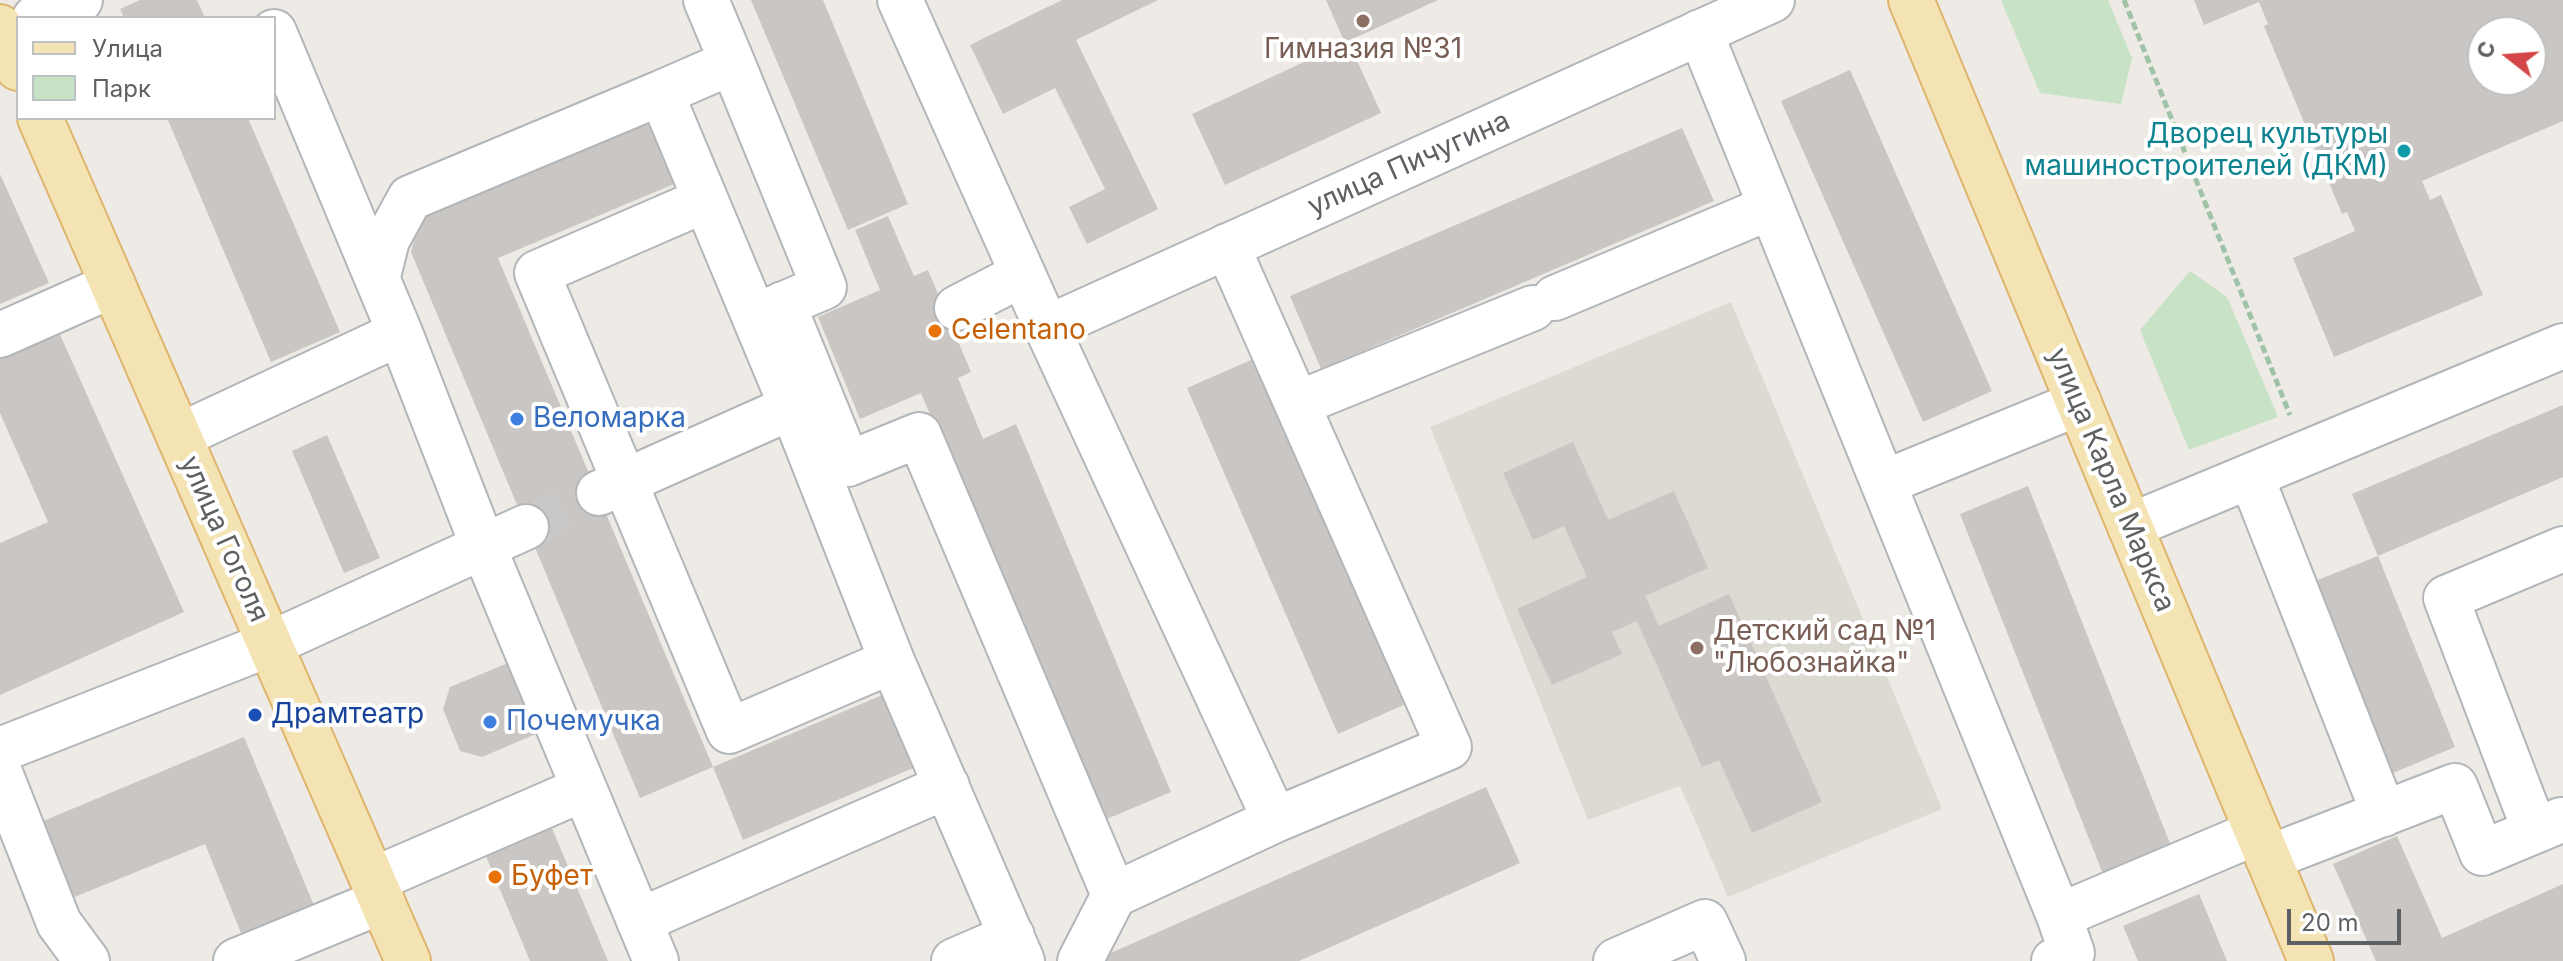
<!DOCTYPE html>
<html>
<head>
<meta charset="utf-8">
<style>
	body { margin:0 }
	#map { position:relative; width:2563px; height:961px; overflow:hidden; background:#eeebe6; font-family:Inter,sans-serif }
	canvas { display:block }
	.legend { position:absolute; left:16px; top:16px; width:260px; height:104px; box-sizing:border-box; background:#fff; border:2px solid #bfc0c1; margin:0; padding:10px 14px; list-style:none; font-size:24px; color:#5e6164 }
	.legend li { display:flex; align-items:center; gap:16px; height:40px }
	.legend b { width:40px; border:2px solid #bfc0c1 }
	.north { position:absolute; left:2467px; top:16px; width:80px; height:80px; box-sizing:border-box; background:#fff; border:2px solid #bfc0c1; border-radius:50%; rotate:287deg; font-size:22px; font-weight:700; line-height:32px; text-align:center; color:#5e6164 }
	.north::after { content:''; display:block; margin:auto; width:28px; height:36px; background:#d34749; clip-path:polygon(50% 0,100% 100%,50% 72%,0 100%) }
	.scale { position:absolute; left:2287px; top:909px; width:114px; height:36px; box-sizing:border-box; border:4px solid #5e6164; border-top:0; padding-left:10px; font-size:24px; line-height:28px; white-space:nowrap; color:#5e6164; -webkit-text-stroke:6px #fff; paint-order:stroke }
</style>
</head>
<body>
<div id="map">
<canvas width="2563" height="961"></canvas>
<ul class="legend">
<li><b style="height:10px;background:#f4e4b4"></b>Улица</li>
<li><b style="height:22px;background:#c8e2c6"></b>Парк</li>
</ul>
<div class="north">С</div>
<div class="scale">20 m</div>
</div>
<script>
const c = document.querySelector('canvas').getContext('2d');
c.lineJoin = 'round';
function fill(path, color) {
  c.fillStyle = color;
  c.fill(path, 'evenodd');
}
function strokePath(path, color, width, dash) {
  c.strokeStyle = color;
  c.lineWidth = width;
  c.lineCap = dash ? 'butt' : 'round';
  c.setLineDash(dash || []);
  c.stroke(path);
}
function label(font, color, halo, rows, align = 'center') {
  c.font = font + ' Inter,sans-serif';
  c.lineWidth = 8;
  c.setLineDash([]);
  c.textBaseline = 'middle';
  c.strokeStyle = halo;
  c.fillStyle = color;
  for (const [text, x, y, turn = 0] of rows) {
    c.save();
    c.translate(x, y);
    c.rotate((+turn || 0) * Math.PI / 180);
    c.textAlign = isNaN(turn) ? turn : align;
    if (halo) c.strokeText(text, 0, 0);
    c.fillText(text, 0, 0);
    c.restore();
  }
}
fill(new Path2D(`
	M1731,302L1942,809L1728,897L1680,786L1588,820L1430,427Z`), '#dddad4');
fill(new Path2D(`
	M2001,0H2108L2132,58L2121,104L2040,93Z
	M2190,271L2227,297L2278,417L2189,450L2140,330Z`), '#c8e2c6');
fill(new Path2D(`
	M140,0H197L205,18H124L120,9Z
	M751,0H823L908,204L848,230Z
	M1062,0H1158L1076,40L1158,209L1087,244L1069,207L1105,189L1055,88L1003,114L970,45Z
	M1326,0H1438L1348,41L1381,113L1225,185L1192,114L1345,43Z
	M2194,0H2563V121L2422,181L2430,200L2441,195L2483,295L2334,357L2293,258L2355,231L2347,212L2342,214L2264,26L2268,24L2259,2L2204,25ZM2483,32H2531V80H2483Z
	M1850,70L1992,391L1923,422L1781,101Z
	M646,117L674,184L498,258L713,767L640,798L411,252L417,228L431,211Z
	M167,118H248L340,332L271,362Z
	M1682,128L1714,201L1321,369L1290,296Z
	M0,174L49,283L0,304Z
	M888,216L914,276L928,270L971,372L958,378L983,439L1016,424L1171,792L1102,821L921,393L860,419L818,317L880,290L855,230Z
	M58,330L184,612L0,695V543L48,522L0,413V356Z
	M1258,357L1408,703L1338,734L1187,388Z
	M2563,405V477L2378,556L2352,494Z
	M327,435L380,558L344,573L292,451Z
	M1573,442L1608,520L1674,491L1708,568L1645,596L1659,626L1729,594L1822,802L1752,833L1719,760L1702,767L1637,621L1612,632L1622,654L1552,685L1517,609L1587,577L1564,526L1533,540L1503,473Z
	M2028,486L2173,851L2105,879L1960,514Z
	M2378,556L2455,747L2393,773L2315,581Z
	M508,663L536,734L482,757L460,751L443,709L450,687Z
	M894,690L925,763L743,840L713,767Z
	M244,737L315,908L243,938L205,844L67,900L36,824Z
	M1486,787L1520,863L1299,961H1106L1104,956Z
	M551,826L608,961H530L485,854Z
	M2397,836L2442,938L2563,884V961H2376L2333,864Z
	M2199,894L2227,961H2138L2123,926Z`), '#c9c6c3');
strokePath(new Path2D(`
	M526,527L597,493`), '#cac8c6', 44, [44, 22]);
const minor = new Path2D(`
	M900,0L1047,328L1275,820
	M35,18L80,0
	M1700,32L2059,916L2072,953L2054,961
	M732,62L824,287L758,315
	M705,200L537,273L729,731L892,661
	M378,276L387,240L410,198L661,93
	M1555,298L1771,207
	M783,304L848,464L919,435L1114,895L1080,961
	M957,308L1023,274
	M1047,328L1772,0
	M400,333L483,546L656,961
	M0,335L113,285
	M797,404L792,407L892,661L1022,961
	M1297,404L1533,308
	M179,436L400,333L274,32
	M2251,476L2384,814
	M1883,483L2079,403
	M599,493L792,407L661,93L732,62L706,0
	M2130,526L2563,346
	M0,750L270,644L526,527
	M0,773L59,923L87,961
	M2535,831L2446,598L2563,549
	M2268,858L2455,786L2482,853L2561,820
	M373,880L583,789
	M1114,895L1275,820L1449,747L1227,246
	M2059,916L2257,832
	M639,921L947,786
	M236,961L382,901
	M954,961L1012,936
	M1616,961L1705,922L1723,961`);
const major = new Path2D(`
	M1911,0L2311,961
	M0,27L18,68
	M40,118L408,961`);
strokePath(minor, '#b3b6b9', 48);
strokePath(major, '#dfb56e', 48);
strokePath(new Path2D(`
	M2124,0L2290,415`), '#a0c2a7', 5, [8, 4]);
strokePath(minor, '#fff', 44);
strokePath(major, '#f4e4b4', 44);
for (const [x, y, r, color] of [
	[1363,21,8,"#8d6e63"],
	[2404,151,8,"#0f9aa8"],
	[935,331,8,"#e8710a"],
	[517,419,8,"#3f7fe0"],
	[1697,648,8,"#8d6e63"],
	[255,715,8,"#1a4fb4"],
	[490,722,8,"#3f7fe0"],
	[495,877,8,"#e8710a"]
]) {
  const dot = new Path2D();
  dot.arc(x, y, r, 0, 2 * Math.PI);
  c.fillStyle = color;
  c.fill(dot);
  strokePath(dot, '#fff', 3);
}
label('28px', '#785e54', '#fff', [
	["Гимназия №31",1363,50],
	["Детский cад №1",1713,632,"left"],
	["\"Любознайка\"",1713,664,"left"]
]);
label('28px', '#0d838f', '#fff', [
	["Дворец культуры",2388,135],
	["машиностроителей (ДКМ)",2388,167]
], 'right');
label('28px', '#5e6164', '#fff', [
	["улица Пичугина",1409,164,-24],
	["улица Карла Маркса",2111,480,67],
	["улица Гоголя",224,539,66]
]);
label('28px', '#c56008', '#fff', [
	["Celentano",951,331],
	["Буфет",511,877]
], 'left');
label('28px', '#366cbe', '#fff', [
	["Веломарка",533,419],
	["Почемучка",506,722]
], 'left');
label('28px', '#164399', '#fff', [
	["Драмтеатр",271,715]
], 'left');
</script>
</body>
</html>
